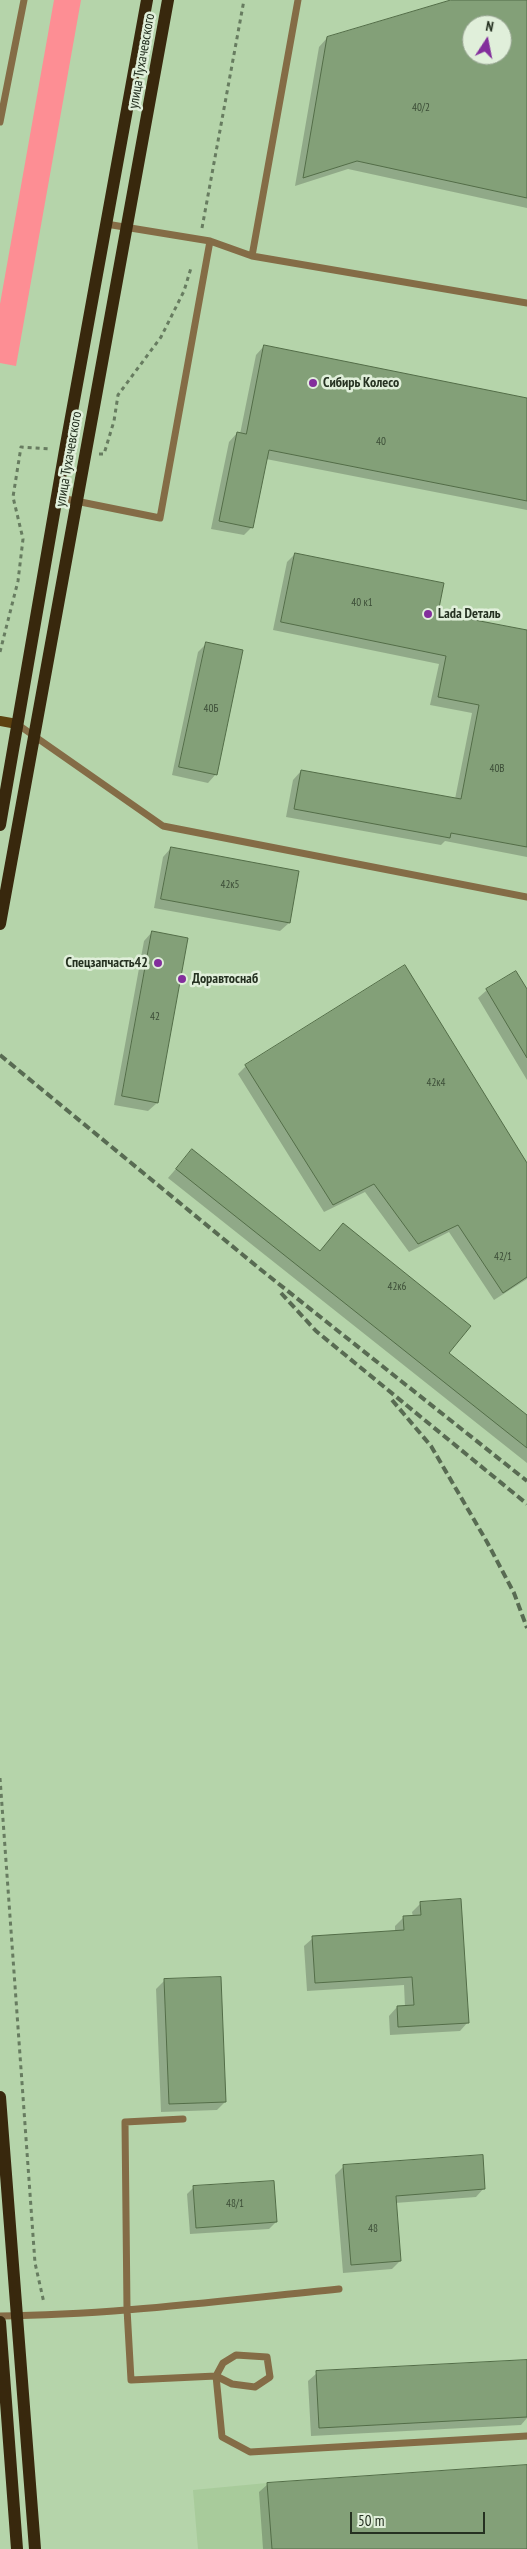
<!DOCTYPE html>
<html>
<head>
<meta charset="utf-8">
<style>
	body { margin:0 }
	#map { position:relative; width:527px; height:2549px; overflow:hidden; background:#b5d4aa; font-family:"PT Sans Narrow",sans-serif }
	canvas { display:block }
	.north { position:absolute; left:462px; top:15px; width:50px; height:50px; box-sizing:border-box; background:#e0efda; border:1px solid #95a390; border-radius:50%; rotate:11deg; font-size:14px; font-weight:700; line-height:20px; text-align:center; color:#253121 }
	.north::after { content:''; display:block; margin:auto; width:18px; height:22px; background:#832e9c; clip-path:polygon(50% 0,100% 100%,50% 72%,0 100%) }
	.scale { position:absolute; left:350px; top:2512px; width:135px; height:22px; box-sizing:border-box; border:2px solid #253121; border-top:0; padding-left:6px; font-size:15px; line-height:18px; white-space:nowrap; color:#253121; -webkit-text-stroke:4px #e0efda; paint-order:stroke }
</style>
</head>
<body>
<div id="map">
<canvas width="527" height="2549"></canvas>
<div class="north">N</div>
<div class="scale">50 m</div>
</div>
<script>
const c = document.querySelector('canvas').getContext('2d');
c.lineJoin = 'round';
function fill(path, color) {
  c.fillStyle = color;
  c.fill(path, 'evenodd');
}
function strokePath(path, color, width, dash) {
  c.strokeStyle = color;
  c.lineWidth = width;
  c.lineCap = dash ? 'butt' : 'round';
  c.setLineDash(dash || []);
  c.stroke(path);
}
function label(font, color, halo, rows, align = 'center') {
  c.font = font + ' "PT Sans Narrow",sans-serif';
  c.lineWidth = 5;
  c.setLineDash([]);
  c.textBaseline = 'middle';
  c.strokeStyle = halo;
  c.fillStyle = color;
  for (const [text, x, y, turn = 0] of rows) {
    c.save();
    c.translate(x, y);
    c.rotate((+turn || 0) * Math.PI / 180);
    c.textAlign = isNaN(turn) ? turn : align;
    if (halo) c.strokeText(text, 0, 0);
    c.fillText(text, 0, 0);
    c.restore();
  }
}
fill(new Path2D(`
	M527,2465V2549H198L193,2490L267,2483Z`), '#a8cb9b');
fill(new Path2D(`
	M54,0H81L16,366L0,363V304Z`), '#fd8e94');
fill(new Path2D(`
	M456,0H527V208L348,169L295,186L319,47L327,38ZM472,25H502V55H472Z
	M264,346L527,399V510L266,459L252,527L244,535L211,529L229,442L237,433L240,434L256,355Z
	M295,554L437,614L527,632V857L445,841L441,845L286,817L293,780L301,771L455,799L472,713L430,705L439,664L273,630L287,562Z
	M206,644L216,774L208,783L172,775L198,652Z
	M171,848L298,872L289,923L280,931L154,908L163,857Z
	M152,932L157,1103L148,1111L114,1105L144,941Z
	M487,990L527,991V1080L478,998Z
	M246,1066L527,1165V1279L494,1300L449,1232L409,1252L365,1192L324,1212L238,1074Z
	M192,1150L527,1416V1463L168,1178Z
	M421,1903L468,2022L460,2031L390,2035L389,2016L397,2007H405L404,1985L307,1991L304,1946L313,1938L395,1932V1926L403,1918L413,1917L412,1912Z
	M164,1981L225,2102L217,2110L161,2112L156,1989Z
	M344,2166L484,2188L476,2197L395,2203L400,2261L392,2269L343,2273L335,2175Z
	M194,2187L276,2222L269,2229L190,2234L187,2194Z
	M317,2373L527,2377V2418L521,2425L311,2436L308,2381Z
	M527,2467V2549H263L259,2492L268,2484Z`), '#0003');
const building = new Path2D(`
	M451,0H527V198L357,161L303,178L327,37ZM472,25H502V55H472Z
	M264,345L527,398V501L269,450L253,528L219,521L237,432L246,434Z
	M295,553L444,583L438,613L527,630V847L451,833L450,838L294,809L301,770L461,799L479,705L438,697L446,656L281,622Z
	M206,642L243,650L217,775L179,767Z
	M171,847L299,871L290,923L161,899Z
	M152,931L188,938L158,1103L122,1096Z
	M405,965L527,1163V1277L503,1293L458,1225L418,1244L374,1184L333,1205L245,1065Z
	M516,971L527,989V1058L486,989Z
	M192,1149L320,1251L343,1223L471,1326L449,1353L527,1415V1448L176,1169Z
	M461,1899L469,2023L398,2027L397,2006L414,2005L412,1977L315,1983L312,1936L404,1930L403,1916L421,1915L420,1902Z
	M221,1977L226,2102L169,2104L164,1979Z
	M483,2155L485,2189L396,2196L401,2261L351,2265L343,2165Z
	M274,2181L277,2222L196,2228L193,2186Z
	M527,2360V2417L319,2428L316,2371Z
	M527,2465V2549H272L267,2483Z`);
fill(building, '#83a078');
strokePath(building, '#536d48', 1);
strokePath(new Path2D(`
	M202,228L244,0
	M99,454H104L114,421L118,395L161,337L184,291L191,268
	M0,652L18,581L23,539L13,497L21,447L51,449
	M0,1778L35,2263L44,2303`), '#677c60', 3, [4, 4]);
strokePath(new Path2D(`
	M0,122L24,0
	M106,224L210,241L252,256L527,303
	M252,256L298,0
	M56,497L160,518L210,241
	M17,724L163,826L527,897
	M183,2119L125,2122L127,2309L131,2380L216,2376L222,2437L250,2452L527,2436
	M0,2316C113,2315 226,2300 339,2289
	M236,2355L267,2357L270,2377L255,2387L232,2384L216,2376L223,2363Z`), '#846c46', 7);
strokePath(new Path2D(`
	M0,721L17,724`), '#5d410f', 10);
strokePath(new Path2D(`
	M0,825L65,450L147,0
	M0,924L168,0
	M0,2097L35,2549
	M0,2322L17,2549`), '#38280d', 12);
strokePath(new Path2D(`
	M0,1055L260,1269L527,1481
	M281,1293L316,1331L527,1504
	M392,1400L431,1446L487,1542L514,1593L527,1628`), '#586b52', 4, [8, 4]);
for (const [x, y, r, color] of [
	[313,383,5,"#832e9c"],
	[428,614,5,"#832e9c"],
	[158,963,5,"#832e9c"],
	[182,979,5,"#832e9c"]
]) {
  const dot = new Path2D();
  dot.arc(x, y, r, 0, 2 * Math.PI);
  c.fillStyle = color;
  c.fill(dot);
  strokePath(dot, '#e0efda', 2);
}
label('11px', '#3c4d37', null, [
	["40/2",421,108],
	["40",381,442],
	["40 к1",362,603],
	["40Б",211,709],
	["40В",497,769],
	["42к5",230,885],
	["42",155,1017],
	["42к4",436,1083],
	["42/1",503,1257],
	["42к6",397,1287],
	["48/1",235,2204],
	["48",373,2229]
]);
label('14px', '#253121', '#e0efda', [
	["улица Тухачевского",142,61,-80],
	["улица Тухачевского",69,459,-80]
]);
label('bold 14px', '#253121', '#e0efda', [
	["Сибирь Колесо",323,383],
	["Lada Dеталь",438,614],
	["Спецзапчасть42",148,963,"right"],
	["Доравтоснаб",192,979]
], 'left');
</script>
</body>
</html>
